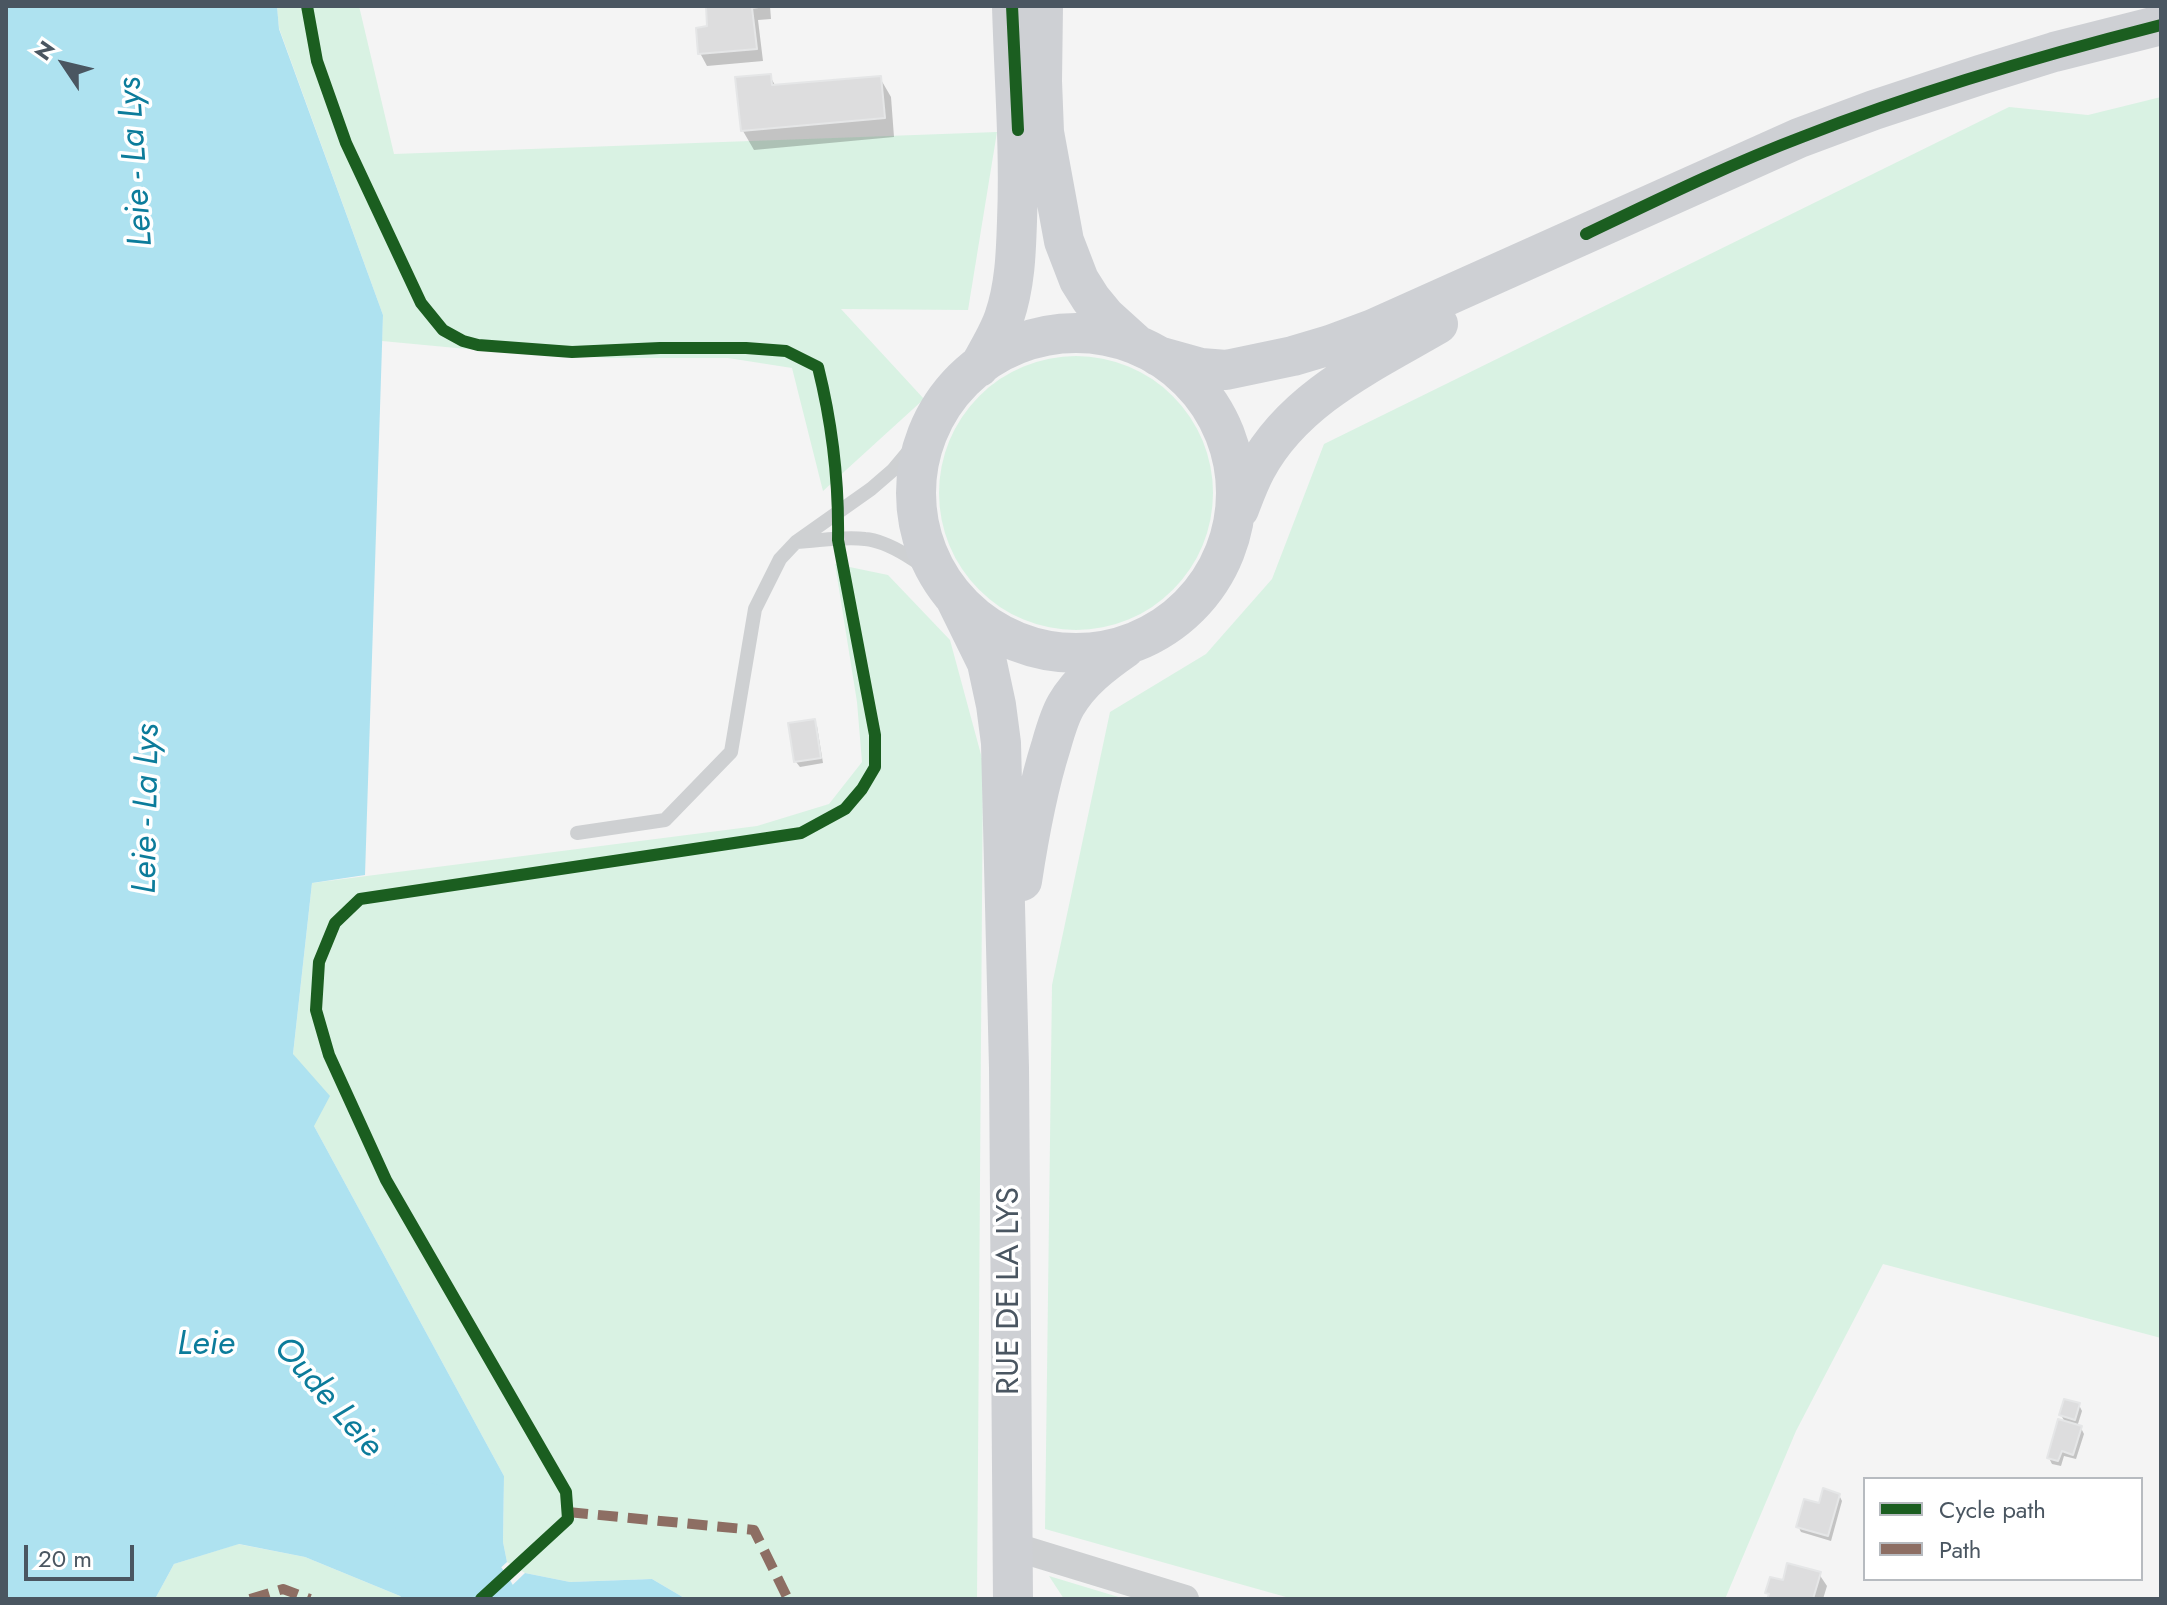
<!DOCTYPE html>
<html>
<head>
<meta charset="utf-8">
<style>
	body { margin:0 }
	#map { position:relative; width:2167px; height:1605px; overflow:hidden; background:#f4f4f4; font-family:Jost,sans-serif }
	canvas { display:block }
	.frame { position:absolute; inset:0; border:8px solid #4a5661; pointer-events:none }
	.legend { position:absolute; left:1863px; top:1477px; width:280px; height:104px; box-sizing:border-box; background:#fff; border:2px solid #b7bbc0; margin:0; padding:10px 14px; list-style:none; font-size:24px; color:#4a5661 }
	.legend li { display:flex; align-items:center; gap:16px; height:40px }
	.legend b { width:40px; border:2px solid #b7bbc0 }
	.north { position:absolute; left:24px; top:24px; width:80px; height:80px; -webkit-text-stroke:6px #fff; paint-order:stroke; rotate:305deg; font-size:22px; font-weight:700; line-height:32px; text-align:center; color:#4a5661 }
	.north::after { content:''; display:block; margin:auto; width:28px; height:36px; background:#4a5661; clip-path:polygon(50% 0,100% 100%,50% 72%,0 100%) }
	.scale { position:absolute; left:24px; top:1545px; width:110px; height:36px; box-sizing:border-box; border:4px solid #4a5661; border-top:0; padding-left:10px; font-size:24px; line-height:28px; white-space:nowrap; color:#4a5661; -webkit-text-stroke:6px #fff; paint-order:stroke }
</style>
</head>
<body>
<div id="map">
<canvas width="2167" height="1605"></canvas>
<div class="frame"></div>
<ul class="legend">
<li><b style="height:10px;background:#1b5e20"></b>Cycle path</li>
<li><b style="height:10px;background:#8d6e63"></b>Path</li>
</ul>
<div class="north">N</div>
<div class="scale">20 m</div>
</div>
<script>
const c = document.querySelector('canvas').getContext('2d');
c.lineJoin = 'round';
function fill(path, color) {
  c.fillStyle = color;
  c.fill(path, 'evenodd');
}
function strokePath(path, color, width, dash) {
  c.strokeStyle = color;
  c.lineWidth = width;
  c.lineCap = dash ? 'butt' : 'round';
  c.setLineDash(dash || []);
  c.stroke(path);
}
function label(font, color, halo, rows, align = 'center') {
  c.font = font + ' Jost,sans-serif';
  c.lineWidth = 7;
  c.setLineDash([]);
  c.textBaseline = 'middle';
  c.strokeStyle = halo;
  c.fillStyle = color;
  for (const [text, x, y, turn = 0] of rows) {
    c.save();
    c.translate(x, y);
    c.rotate((+turn || 0) * Math.PI / 180);
    c.textAlign = isNaN(turn) ? turn : align;
    if (halo) c.strokeText(text, 0, 0);
    c.fillText(text, 0, 0);
    c.restore();
  }
}
fill(new Path2D(`
	M277,6H359L394,154L997,132L968,310L841,309L924,399L823,491L792,368L728,358H609L488,351L382,341L383,315L279,28Z
	M2161,97V1338L1883,1264L1796,1431L1725,1599H1293L1045,1529L1052,985L1110,712L1206,654L1272,579L1324,444L2009,107L2088,115Z
	M939 493a137 137 0 1 1 274 0a137 137 0 1 1-274 0Z
	M835,564L888,575L950,640L983,762L977,1599H686L652,1579L570,1582L525,1573L507,1562L503,1542L504,1476L314,1126L293,1054L312,883L757,826L829,804L862,762L857,702Z
	M238,1544L305,1557L400,1596L403,1599H155L174,1564Z
	M1049,1576L1125,1599H1064Z`), '#d9f2e3');
fill(new Path2D(`
	M6,6H277L279,29L383,315L365,875L312,883L293,1054L330,1096L314,1126L504,1476L503,1542L507,1562L467,1599H403L400,1596L305,1557L239,1544L174,1564L155,1599H6Z
	M525,1573L570,1582L652,1579L686,1599H498Z`), '#aee2f0');
fill(new Path2D(`
	M708,6H770L771,19L758,20L763,61L707,66L700,53L710,28Z
	M770,76L776,87L880,78L891,97L894,137L754,150L743,131Z
	M814,721L817,726L823,763L800,767L796,762Z
	M2079,1405L2082,1411L2077,1427L2081,1428L2084,1434L2076,1459L2064,1456L2061,1466L2052,1464L2049,1458L2066,1424L2061,1415Z
	M1839,1495L1842,1501L1831,1541L1801,1532L1798,1526L1820,1505Z
	M1819,1574L1827,1586L1823,1599H1770L1768,1593L1784,1583Z`), '#0003');
strokePath(new Path2D(`
	M426,1516L483,1599`), '#aee2f0', 66);
const building = new Path2D(`
	M706,6H765L752,8L757,49L698,54L696,28L707,26Z
	M771,74L772,85L881,76L885,118L741,131L735,77Z
	M815,719L821,758L794,762L788,723Z
	M2064,1399L2080,1403L2075,1420L2059,1415Z
	M2058,1419L2082,1426L2073,1455L2062,1451L2058,1461L2047,1458Z
	M1823,1488L1840,1494L1828,1536L1796,1527L1804,1499L1819,1503Z
	M1787,1563L1821,1572L1813,1599H1767L1769,1594L1765,1593L1770,1577L1783,1580Z`);
fill(building, '#ddddde');
strokePath(building, '#e5e6e7', 2);
strokePath(new Path2D(`
	M796,542C819,541 843,536 865,539C890,541 923,565 942,581
	M577,833L665,820L731,752L755,609L780,559L796,542L871,489L893,470L934,421`), '#ced0d2', 14);
strokePath(new Path2D(`
	M1012,1546L1185,1599`), '#ced0d2', 28);
strokePath(new Path2D(`
	M1043,6L1042,81L1044,132L1064,241L1079,280L1091,299L1105,316L1137,345
	M916 493a160 160 0 1 1 320 0a160 160 0 1 1-320 0Z
	M1158,356L1201,368L1226,370L1293,356L1330,345L1373,329L1799,138L1874,110L1980,75L2054,52L2161,25
	M979,367C988,351 998,335 1004,318C1015,286 1016,253 1017,221C1020,149 1014,78 1012,6
	M1239,509C1244,496 1249,482 1256,469C1294,398 1371,363 1438,324
	M956,600L987,663L996,705L1001,743L1009,1068L1013,1599
	M1022,881C1029,835 1037,790 1051,746C1055,732 1059,717 1066,705C1080,681 1102,664 1125,648`), '#ced0d4', 40);
strokePath(new Path2D(`
	M568,1512L754,1530L788,1599
	M250,1599L283,1589L310,1599`), '#8d6e63', 10, [20, 10]);
strokePath(new Path2D(`
	M307,6L317,61L346,143L421,303L443,330L463,341L478,345L572,352L660,348H746L786,351L818,367C832,423 839,481 838,540L875,735V767L862,789L845,809L801,833L360,899L335,923L319,962L316,1010L329,1055L386,1180L566,1492L568,1519L481,1599
	M1012,6L1018,130
	M1586,234C1657,200 1728,165 1802,137C1919,91 2039,56 2161,25`), '#1b5e20', 12);
label('32px', '#4a5661', '#fff', [
	["RUE DE LA LYS",1010,1291,-90]
]);
label('italic 34px', '#0c7c9b', '#fff', [
	["Leie - La Lys",137,162,-94],
	["Leie - La Lys",148,809,-89],
	["Leie",206,1346],
	["Oude Leie",327,1398,49]
]);
</script>
</body>
</html>
